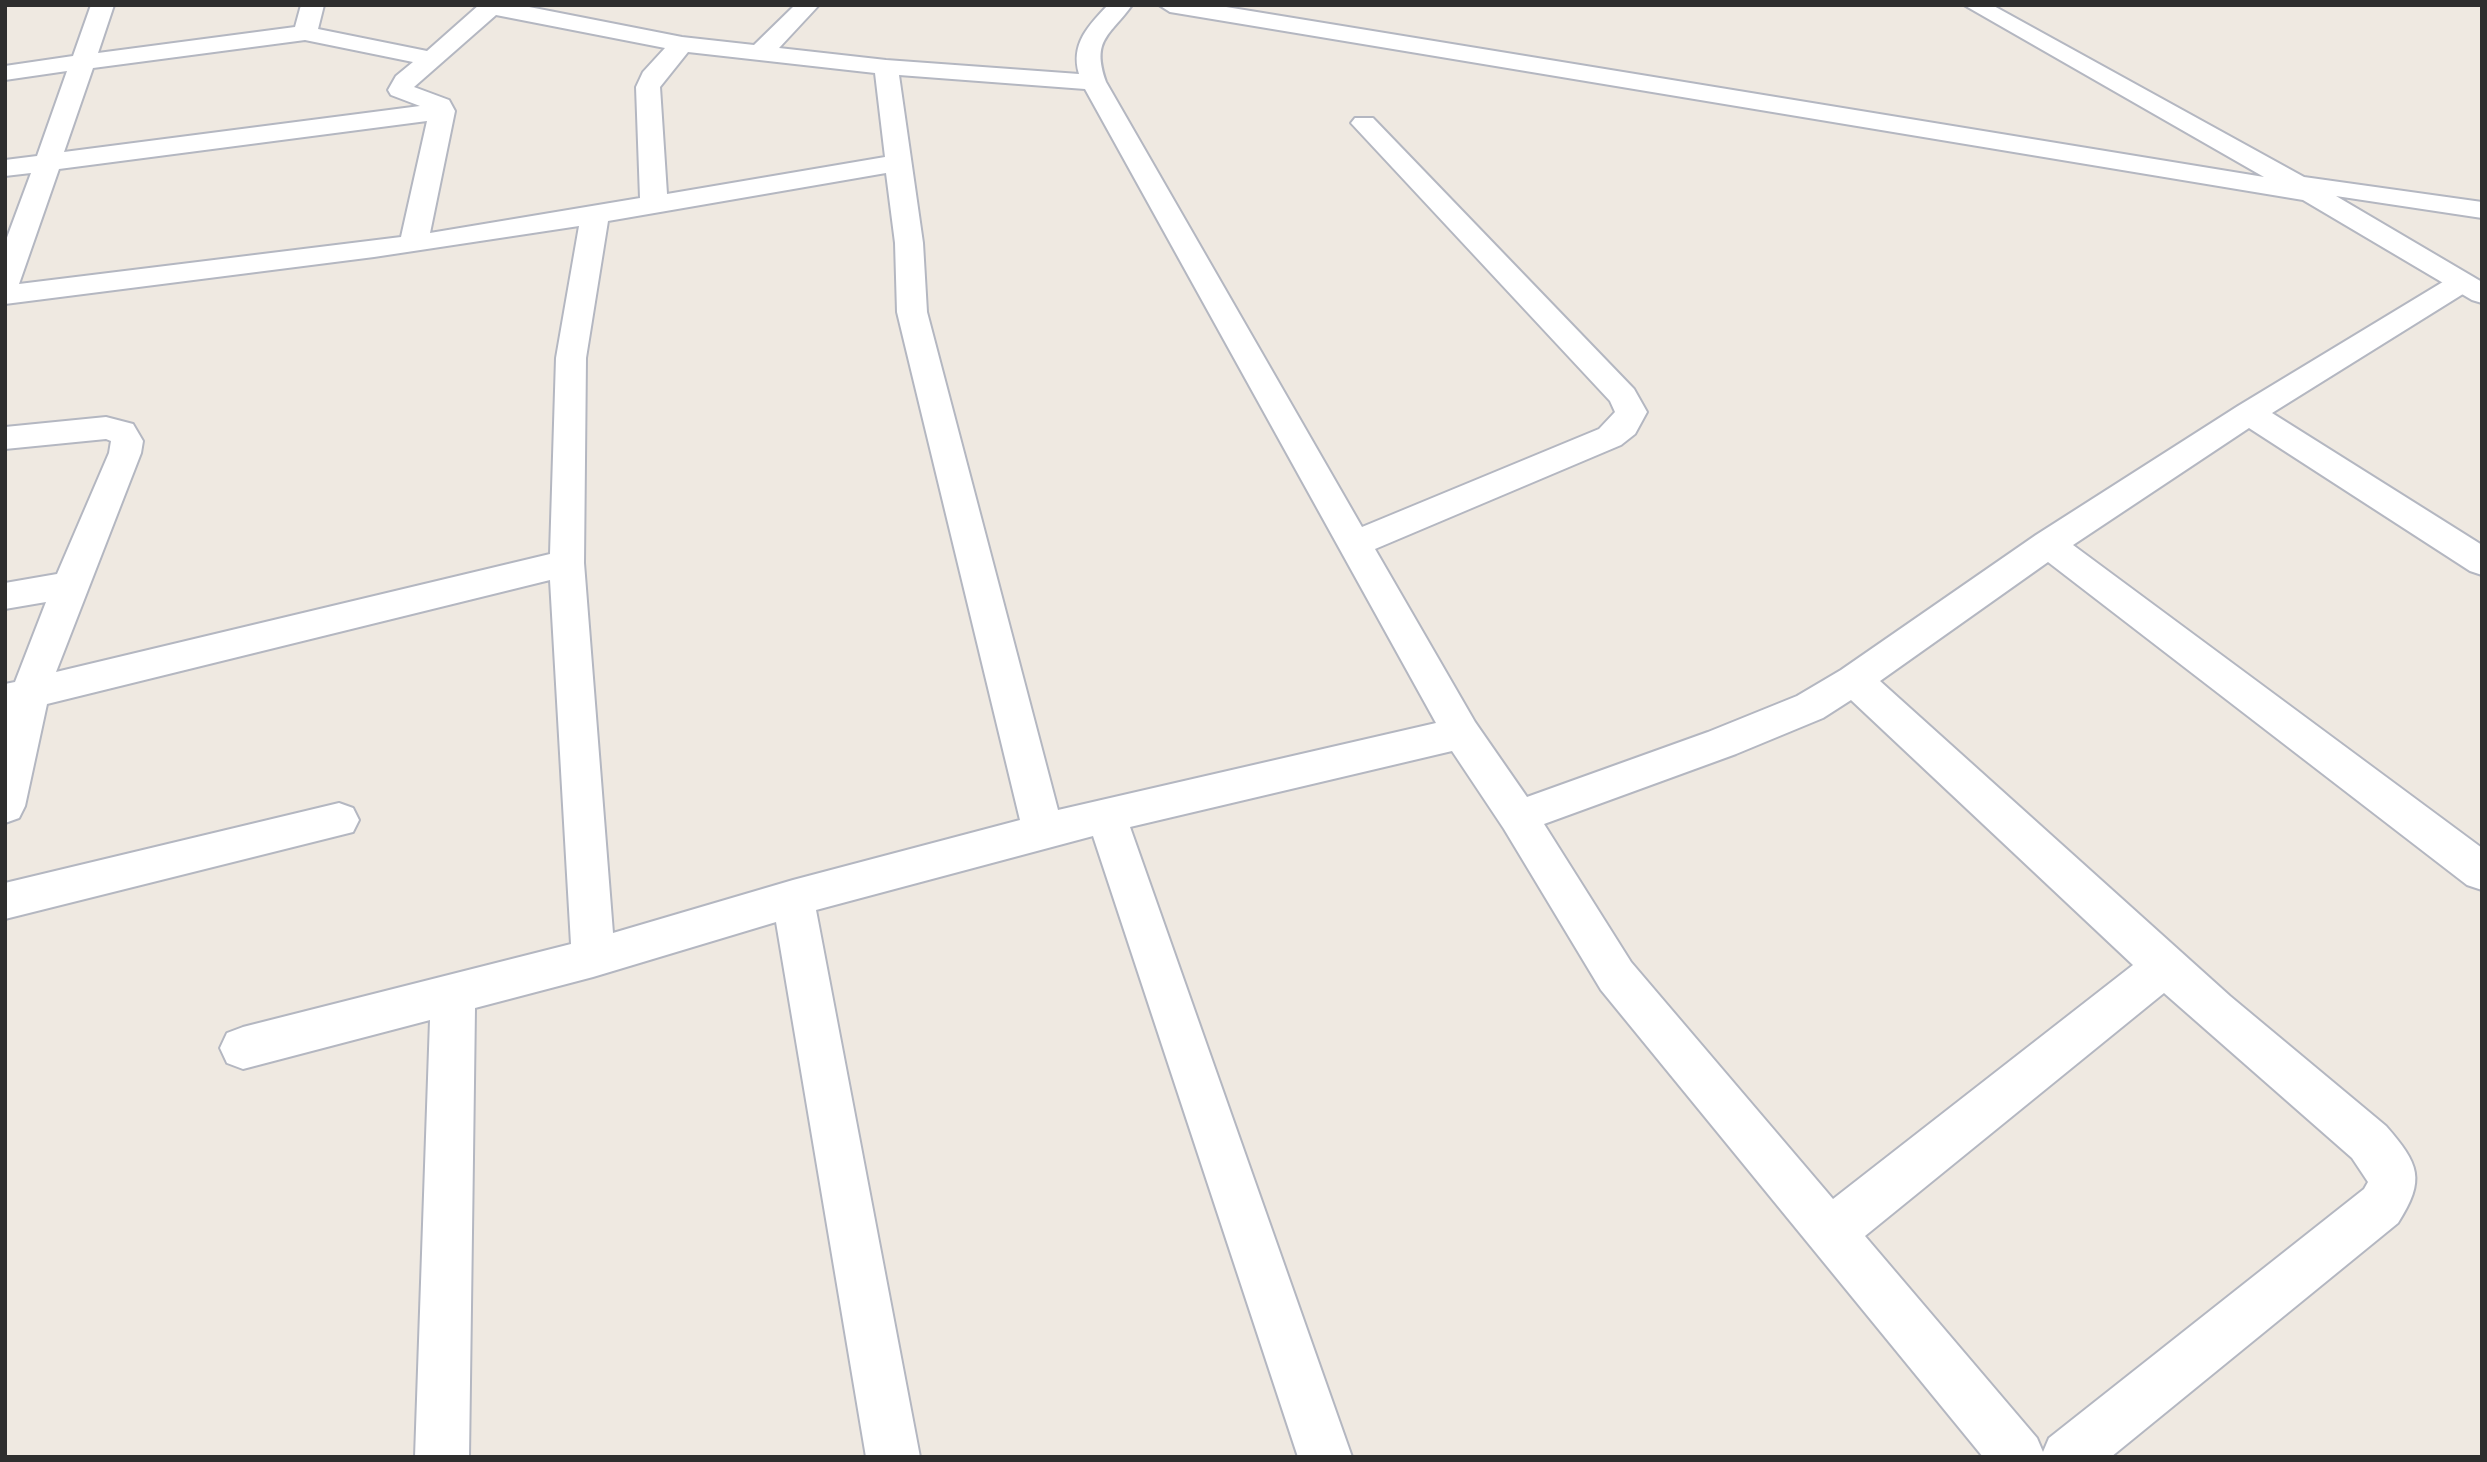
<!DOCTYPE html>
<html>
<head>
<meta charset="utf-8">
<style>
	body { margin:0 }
	#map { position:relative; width:2487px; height:1462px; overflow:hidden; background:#efe9e1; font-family:Lato,sans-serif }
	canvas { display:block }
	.frame { position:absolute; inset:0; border:7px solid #2e2e2e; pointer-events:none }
</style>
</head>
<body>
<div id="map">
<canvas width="2487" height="1462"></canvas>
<div class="frame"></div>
</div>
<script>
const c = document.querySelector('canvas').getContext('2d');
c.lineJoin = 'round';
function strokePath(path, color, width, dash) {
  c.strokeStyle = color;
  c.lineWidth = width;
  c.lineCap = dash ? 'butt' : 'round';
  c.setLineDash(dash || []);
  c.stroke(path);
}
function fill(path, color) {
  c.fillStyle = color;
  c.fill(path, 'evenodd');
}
const street = new Path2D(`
	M91,5H114L98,53L295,27L301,5H324L318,29L427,51L479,5H519L682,37L754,45L795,5H819L779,48L886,60L1079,74C1070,44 1089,25 1108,5H1132C1110,36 1091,39 1106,82L1362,527L1599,429L1615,412L1610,401L1351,123L1355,118H1373L1634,389L1647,412L1635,434L1621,445L1375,549L1475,722L1527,797L1708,732L1797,696L1841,670L2036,535L2238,406L2451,277L2461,274L2471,277L2475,283L2471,289L2272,413L2482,545V575L2470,571L2249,428L2073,545L2482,848V890L2467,885L2048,562L1880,681L2230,996L2386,1126C2419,1164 2426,1179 2398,1223L2111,1457H1983L1601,990L1504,829L1452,751L1130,827L1352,1457H1298L1093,836L816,910L920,1457H866L776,922L593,977L475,1008L469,1457H415L430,1020L243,1069L227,1063L220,1048L227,1033L243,1027L571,944L550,580L47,704L25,806L19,818L5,823V684L15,682L46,602L5,609V583L57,574L109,453L111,441L106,439L5,449V427L106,417L133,424L143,441L141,453L56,672L550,554L556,358L579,226L374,257L5,304V243L31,173L5,176V160L37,156L67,71L5,80V66L73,56ZM496,15L665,48L643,72L636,87L640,198L430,233L455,111L449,100L414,87ZM305,40L413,62L396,76L388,90L391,95L420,106L64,152L93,68ZM688,52L875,73L885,157L667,194L660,87ZM899,75L1085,89L1436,723L1058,810L927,312L923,243ZM427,121L401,237L19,284L59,169ZM886,173L895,243L897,312L1020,820L793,880L613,933L584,563L586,358L608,221ZM1851,700L2133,965L1833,1199L1631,962L1544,824L1736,754L1823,718ZM2164,993L2352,1158L2368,1182L2364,1189L2049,1438L2043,1452L2037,1438L1865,1236Z
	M339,803L353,808L359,820L353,832L5,919V883Z`);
const secondary = new Path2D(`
	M1159,5H1214L2264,177L1964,5H1992L2304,177L2482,202V218L2336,196L2482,282V303L2472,300L2303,200L1170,12Z`);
strokePath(street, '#b4b7c1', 4);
strokePath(secondary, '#b4b7c1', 4);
fill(street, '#fff');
fill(secondary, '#fff');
</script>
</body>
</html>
